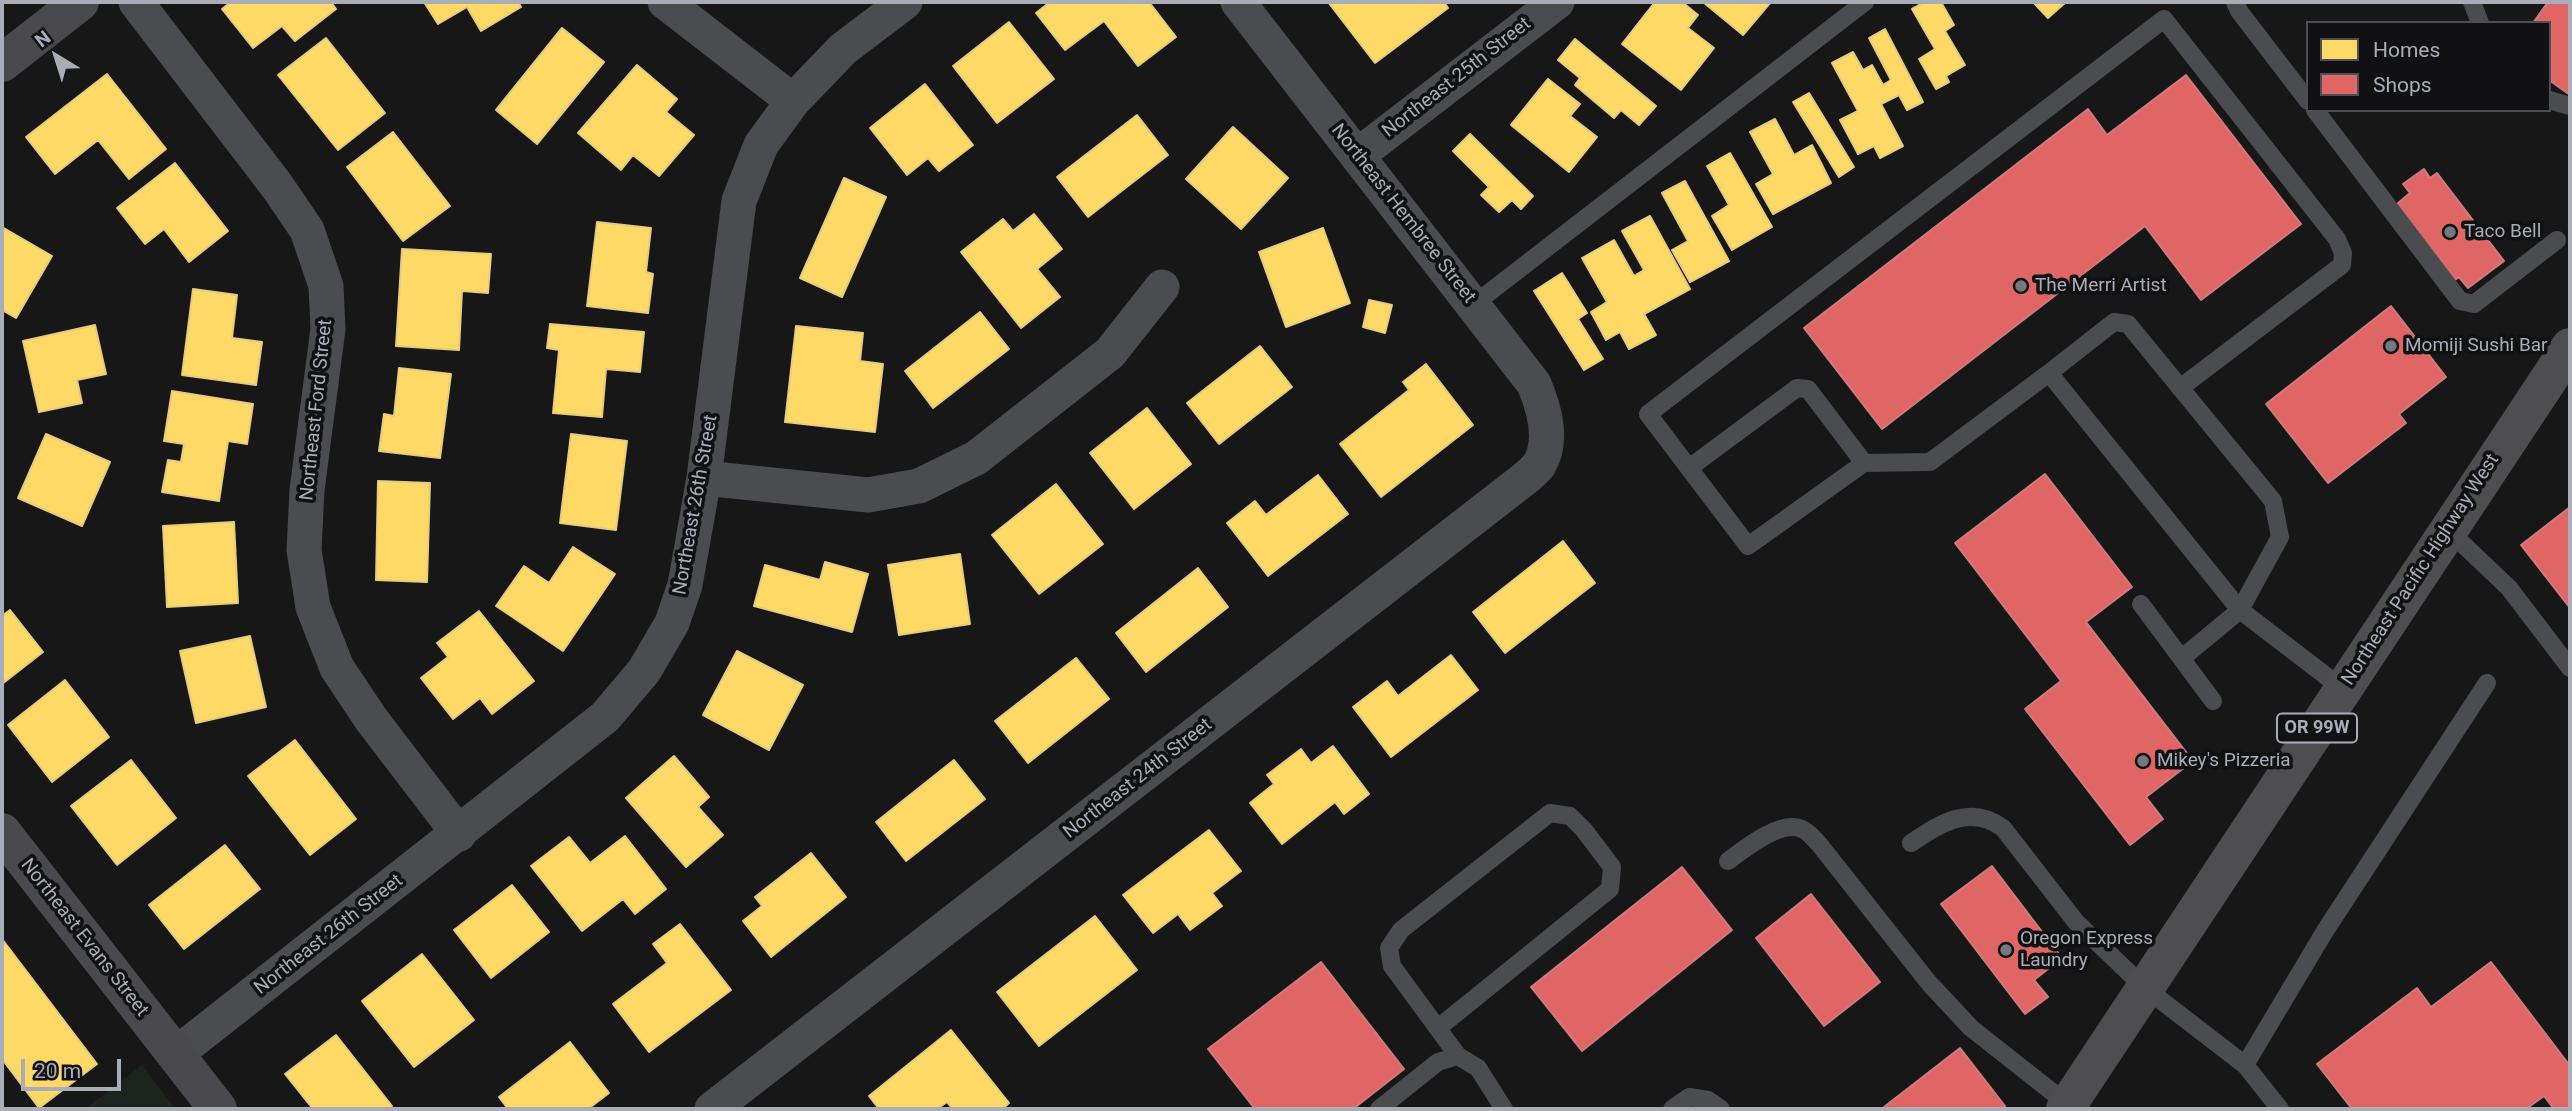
<!DOCTYPE html>
<html>
<head>
<meta charset="utf-8">
<style>
	body { margin:0 }
	#map { position:relative; width:2572px; height:1111px; overflow:hidden; background:#171717; font-family:Roboto,sans-serif }
	canvas { display:block }
	.frame { position:absolute; inset:0; border:4px solid #a8adb8; pointer-events:none }
	.legend { position:absolute; left:2306px; top:21px; width:245px; height:91px; box-sizing:border-box; background:#111113; border:2px solid #4d4f55; margin:0; padding:9px 12px; list-style:none; font-size:21px; color:#a8adb8 }
	.legend li { display:flex; align-items:center; gap:14px; height:35px }
	.legend b { width:35px; border:2px solid #4d4f55 }
	.north { position:absolute; left:21px; top:21px; width:70px; height:70px; -webkit-text-stroke:5px #111113; paint-order:stroke; rotate:322deg; font-size:19px; font-weight:700; line-height:28px; text-align:center; color:#a8adb8 }
	.north::after { content:''; display:block; margin:auto; width:24px; height:32px; background:#a8adb8; clip-path:polygon(50% 0,100% 100%,50% 72%,0 100%) }
	.scale { position:absolute; left:21px; top:1059px; width:100px; height:32px; box-sizing:border-box; border:4px solid #a8adb8; border-top:0; padding-left:9px; font-size:21px; line-height:24px; white-space:nowrap; color:#a8adb8; -webkit-text-stroke:5px #111113; paint-order:stroke }
</style>
</head>
<body>
<div id="map">
<canvas width="2572" height="1111"></canvas>
<div class="frame"></div>
<ul class="legend">
<li><b style="height:19px;background:#ffd966"></b>Homes</li>
<li><b style="height:19px;background:#e06666"></b>Shops</li>
</ul>
<div class="north">N</div>
<div class="scale">20 m</div>
</div>
<script>
const c = document.querySelector('canvas').getContext('2d');
c.lineJoin = 'round';
function fill(path, color) {
  c.fillStyle = color;
  c.fill(path, 'evenodd');
}
function strokePath(path, color, width, dash) {
  c.strokeStyle = color;
  c.lineWidth = width;
  c.lineCap = dash ? 'butt' : 'round';
  c.setLineDash(dash || []);
  c.stroke(path);
}
function label(font, color, halo, rows, align = 'center') {
  c.font = font + ' Roboto,sans-serif';
  c.lineWidth = 7;
  c.setLineDash([]);
  c.textBaseline = 'middle';
  c.strokeStyle = halo;
  c.fillStyle = color;
  for (const [text, x, y, turn = 0] of rows) {
    c.save();
    c.translate(x, y);
    c.rotate((+turn || 0) * Math.PI / 180);
    c.textAlign = isNaN(turn) ? turn : align;
    if (halo) c.strokeText(text, 0, 0);
    c.fillText(text, 0, 0);
    c.restore();
  }
}
fill(new Path2D(`
	M142,1065L175,1109H85Z`), '#1d241e');
const homes = new Path2D(`
	M231,2H331L336,9L295,41L282,26L253,48L222,9Z
	M424,2H518L521,7L481,31L467,7L438,24Z
	M1050,2H1149L1176,37L1138,66L1104,21L1065,50L1036,13Z
	M1328,2H1444L1448,8L1375,63Z
	M1655,2H1682L1698,15L1688,28L1714,48L1681,90L1622,44Z
	M1703,2H1768L1770,3L1743,35Z
	M1925,2H1941L1954,25L1945,31L1965,65L1946,76L1949,82L1936,89L1919,59L1935,49L1912,9Z
	M2033,2H2066L2048,18Z
	M1009,22L1054,79L997,123L953,66Z
	M562,28L604,62L537,144L496,110Z
	M1885,29L1923,102L1907,110L1899,95L1881,104L1903,146L1880,158L1874,146L1858,154L1840,120L1858,111L1832,63L1853,52L1863,70L1872,65L1883,85L1891,80L1869,38Z
	M326,38L385,113L338,150L278,75Z
	M1575,39L1656,106L1639,125L1621,110L1614,118L1575,85L1580,78L1558,60Z
	M637,65L677,99L666,112L694,135L659,176L633,155L621,170L578,133Z
	M107,74L166,149L129,179L98,140L55,174L26,137Z
	M1548,79L1580,104L1570,116L1597,137L1569,172L1511,125Z
	M925,84L973,145L939,171L928,158L907,175L870,128Z
	M1809,93L1854,167L1839,177L1793,102Z
	M1137,115L1168,155L1088,217L1057,177Z
	M1775,119L1794,155L1812,145L1831,183L1773,214L1756,184L1773,174L1750,132Z
	M1233,127L1288,178L1241,229L1186,179Z
	M393,132L450,206L403,241L347,167Z
	M1470,134L1533,196L1521,209L1512,200L1499,212L1481,195L1489,187L1453,151Z
	M1730,153L1772,227L1732,250L1712,216L1729,205L1707,166Z
	M175,163L228,231L189,262L164,229L145,244L117,208Z
	M844,178L886,197L842,297L800,278Z
	M1685,181L1729,261L1690,282L1672,250L1688,241L1662,193Z
	M1034,214L1062,249L1037,269L1060,297L1021,328L961,252L1003,219L1013,231Z
	M1650,216L1690,289L1644,314L1656,335L1629,349L1620,332L1606,340L1591,312L1607,302L1582,258L1614,240L1634,276L1644,270L1622,231Z
	M597,222L651,228L646,272L653,274L648,313L587,306Z
	M2,227L52,256L16,318L2,310Z
	M1323,228L1350,303L1286,327L1259,252Z
	M402,249L491,254L488,293L462,291L459,350L396,346Z
	M1562,273L1587,313L1578,319L1603,359L1584,370L1534,291Z
	M193,289L237,295L232,338L262,342L256,385L182,375Z
	M1369,300L1392,305L1385,333L1363,327Z
	M980,312L1009,349L933,408L905,371Z
	M550,324L644,332L640,372L606,369L602,417L553,413L559,350L547,348Z
	M95,325L106,374L77,380L82,403L39,412L23,341Z
	M796,326L863,333L860,361L883,364L875,432L785,422Z
	M1260,346L1292,387L1219,444L1187,403Z
	M1426,364L1473,425L1381,497L1340,444L1409,390L1403,382Z
	M399,368L451,374L440,458L379,451L384,414L394,416Z
	M172,391L253,404L247,444L228,441L219,501L162,492L168,460L181,462L184,444L164,441Z
	M1147,408L1191,464L1134,509L1090,453Z
	M46,434L110,462L82,526L18,498Z
	M571,434L627,441L616,530L560,523Z
	M1318,475L1348,514L1268,576L1227,523L1255,501L1266,515Z
	M378,481L430,483L427,582L376,580Z
	M1056,484L1103,544L1039,594L992,535Z
	M234,522L238,603L167,607L163,526Z
	M1563,541L1595,583L1505,653L1473,612Z
	M573,547L615,574L563,651L496,606L524,566L549,583Z
	M960,554L970,624L899,635L888,565Z
	M825,562L868,574L852,632L754,606L765,565L820,580Z
	M1198,568L1228,607L1146,672L1116,633Z
	M10,610L43,652L2,684V616Z
	M479,611L534,681L492,714L480,698L453,719L421,678L448,657L437,643Z
	M250,636L266,707L196,723L180,651Z
	M737,651L803,685L769,750L703,715Z
	M1451,655L1478,690L1391,757L1353,707L1387,681L1398,696Z
	M1076,658L1109,699L1028,763L995,721Z
	M65,680L109,737L52,782L8,725Z
	M295,740L356,819L310,855L248,776Z
	M1333,746L1369,794L1344,814L1335,802L1282,844L1250,803L1274,784L1267,775L1301,749L1311,763Z
	M674,756L709,797L698,807L723,835L686,867L626,798Z
	M131,760L176,818L117,865L71,806Z
	M954,760L985,799L906,861L876,822Z
	M1209,830L1241,871L1212,893L1222,906L1190,930L1178,914L1153,933L1123,895Z
	M625,836L666,889L635,914L623,899L582,931L531,866L569,837L590,863Z
	M225,845L260,889L184,949L149,905Z
	M811,853L846,897L771,957L743,921L762,906L755,897Z
	M512,885L549,932L491,978L454,930Z
	M1095,916L1137,970L1039,1046L997,992Z
	M680,924L731,990L649,1052L613,1004L667,963L653,944Z
	M2,939L97,1064L39,1108L2,1059Z
	M422,954L474,1020L414,1067L362,1001Z
	M951,1030L1009,1103L1002,1109H953L947,1102L937,1109H879L869,1096Z
	M336,1035L392,1106L389,1109H313L285,1074Z
	M570,1042L609,1093L588,1109H508L499,1097Z`);
fill(homes, '#ffd966');
strokePath(homes, '#e5cc7f', 2);
const shops = new Path2D(`
	M2548,2H2570V95L2549,80V23H2533Z
	M2186,75L2301,224L2201,300L2145,226L1882,429L1804,328L2088,109L2107,135Z
	M2424,169L2430,178L2437,173L2504,261L2468,288L2459,277L2455,280L2397,204L2410,193L2403,184Z
	M2391,306L2446,377L2399,414L2406,423L2328,483L2266,404Z
	M2045,474L2132,587L2086,622L2193,761L2146,797L2163,819L2130,845L2025,709L2061,681L1955,543Z
	M2570,507V608L2521,545Z
	M1992,866L2062,958L2034,980L2048,997L2025,1014L1941,904Z
	M1682,867L1732,930L1582,1051L1531,987Z
	M1811,894L1880,982L1824,1026L1756,938Z
	M1321,962L1404,1069L1353,1109H1255L1208,1049Z
	M2491,962L2570,1066V1109H2554L2544,1096L2526,1109H2352L2317,1064L2417,988L2431,1007Z
	M1960,1048L2005,1106L2001,1109H1885L1884,1107Z`);
fill(shops, '#e06666');
strokePath(shops, '#cf7b7f', 2);
strokePath(new Path2D(`
	M2235,2L2239,11L2308,101
	M2472,2L2480,23
	M2549,100L2570,106
	M2315,110L2460,301L2474,304L2557,240
	M1473,305L1865,2
	M2049,373L2114,322L2128,324L2273,501L2280,537L2240,610L2182,658
	M2180,388L2342,265L2343,253L2337,239L2164,19L1648,414L1748,546L1864,463L1930,462L2049,373L2240,610L2343,689
	M1689,468L1797,388L1808,389L1864,463
	M2448,530L2509,588L2570,668
	M2141,604L2213,701
	M1911,843C1941,823 1970,804 2003,828L2076,922L2145,988L2245,1065L2280,1109
	M1728,861C1744,849 1781,819 1802,829C1808,831 1814,839 1819,844L1929,983L1971,1028L2070,1106
	M1438,1028L1610,889L1612,867L1584,830L1570,816L1550,813L1401,930L1389,948L1392,966L1458,1056
	M2245,1065L2325,931L2487,683
	M1379,1109L1438,1062L1458,1056L1478,1068L1504,1109
	M1672,1109L1689,1097L1708,1100L1721,1109`), '#4b4c50', 18);
strokePath(new Path2D(`
	M136,2L277,186L307,230L326,286L328,329L307,490L304,550L313,607L337,668L371,719L459,834
	M665,2L793,101
	M1358,155L1557,2
	M704,478L868,495L919,486L976,458L1110,353L1162,287
	M176,1054L605,717L644,671L672,623L685,585L704,478L739,201L761,145L793,101L843,49L905,2
	M712,1109L1523,480C1528,476 1535,470 1539,465C1554,440 1544,408 1534,384L1238,2`), '#4b4c50', 35);
strokePath(new Path2D(`
	M2,63L80,2
	M2,832L218,1109`), '#4a4a4e', 38);
strokePath(new Path2D(`
	M2065,1109L2570,347`), '#4e4e51', 38);
for (const [x, y, r, color] of [
	[2450,232,7,"#757880"],
	[2021,286,7,"#757880"],
	[2391,346,7,"#757880"],
	[2143,761,7,"#757880"],
	[2006,950,7,"#757880"]
]) {
  const dot = new Path2D();
  dot.arc(x, y, r, 0, 2 * Math.PI);
  c.fillStyle = color;
  c.fill(dot);
  strokePath(dot, '#111113', 2.5);
}
for (const [x, y, w] of [
	[2317,728,80]
]) {
  const box = new Path2D();
  box.roundRect(x - w / 2, y - 14.5, w, 29, 5);
  c.fillStyle = '#111113';
  c.fill(box);
  strokePath(box, '#a8adb8', 2);
}
label('bold 18px', '#a8adb8', null, [
	["OR 99W",2317,728]
]);
label('19px', '#a8adb8', '#111113', [
	["Northeast 25th Street",1457,78,-38],
	["Northeast Hembree Street",1403,214,52],
	["Northeast Ford Street",317,410,-84],
	["Northeast 26th Street",696,505,-80],
	["Northeast Pacific Highway West",2421,570,-57],
	["Northeast 24th Street",1138,779,-38],
	["Northeast 26th Street",329,935,-38],
	["Northeast Evans Street",84,938,52]
]);
label('19px', '#a8adb8', '#111113', [
	["Taco Bell",2464,232],
	["The Merri Artist",2035,286],
	["Momiji Sushi Bar",2405,346],
	["Mikey's Pizzeria",2157,761],
	["Oregon Express",2020,939],
	["Laundry",2020,961]
], 'left');
</script>
</body>
</html>
